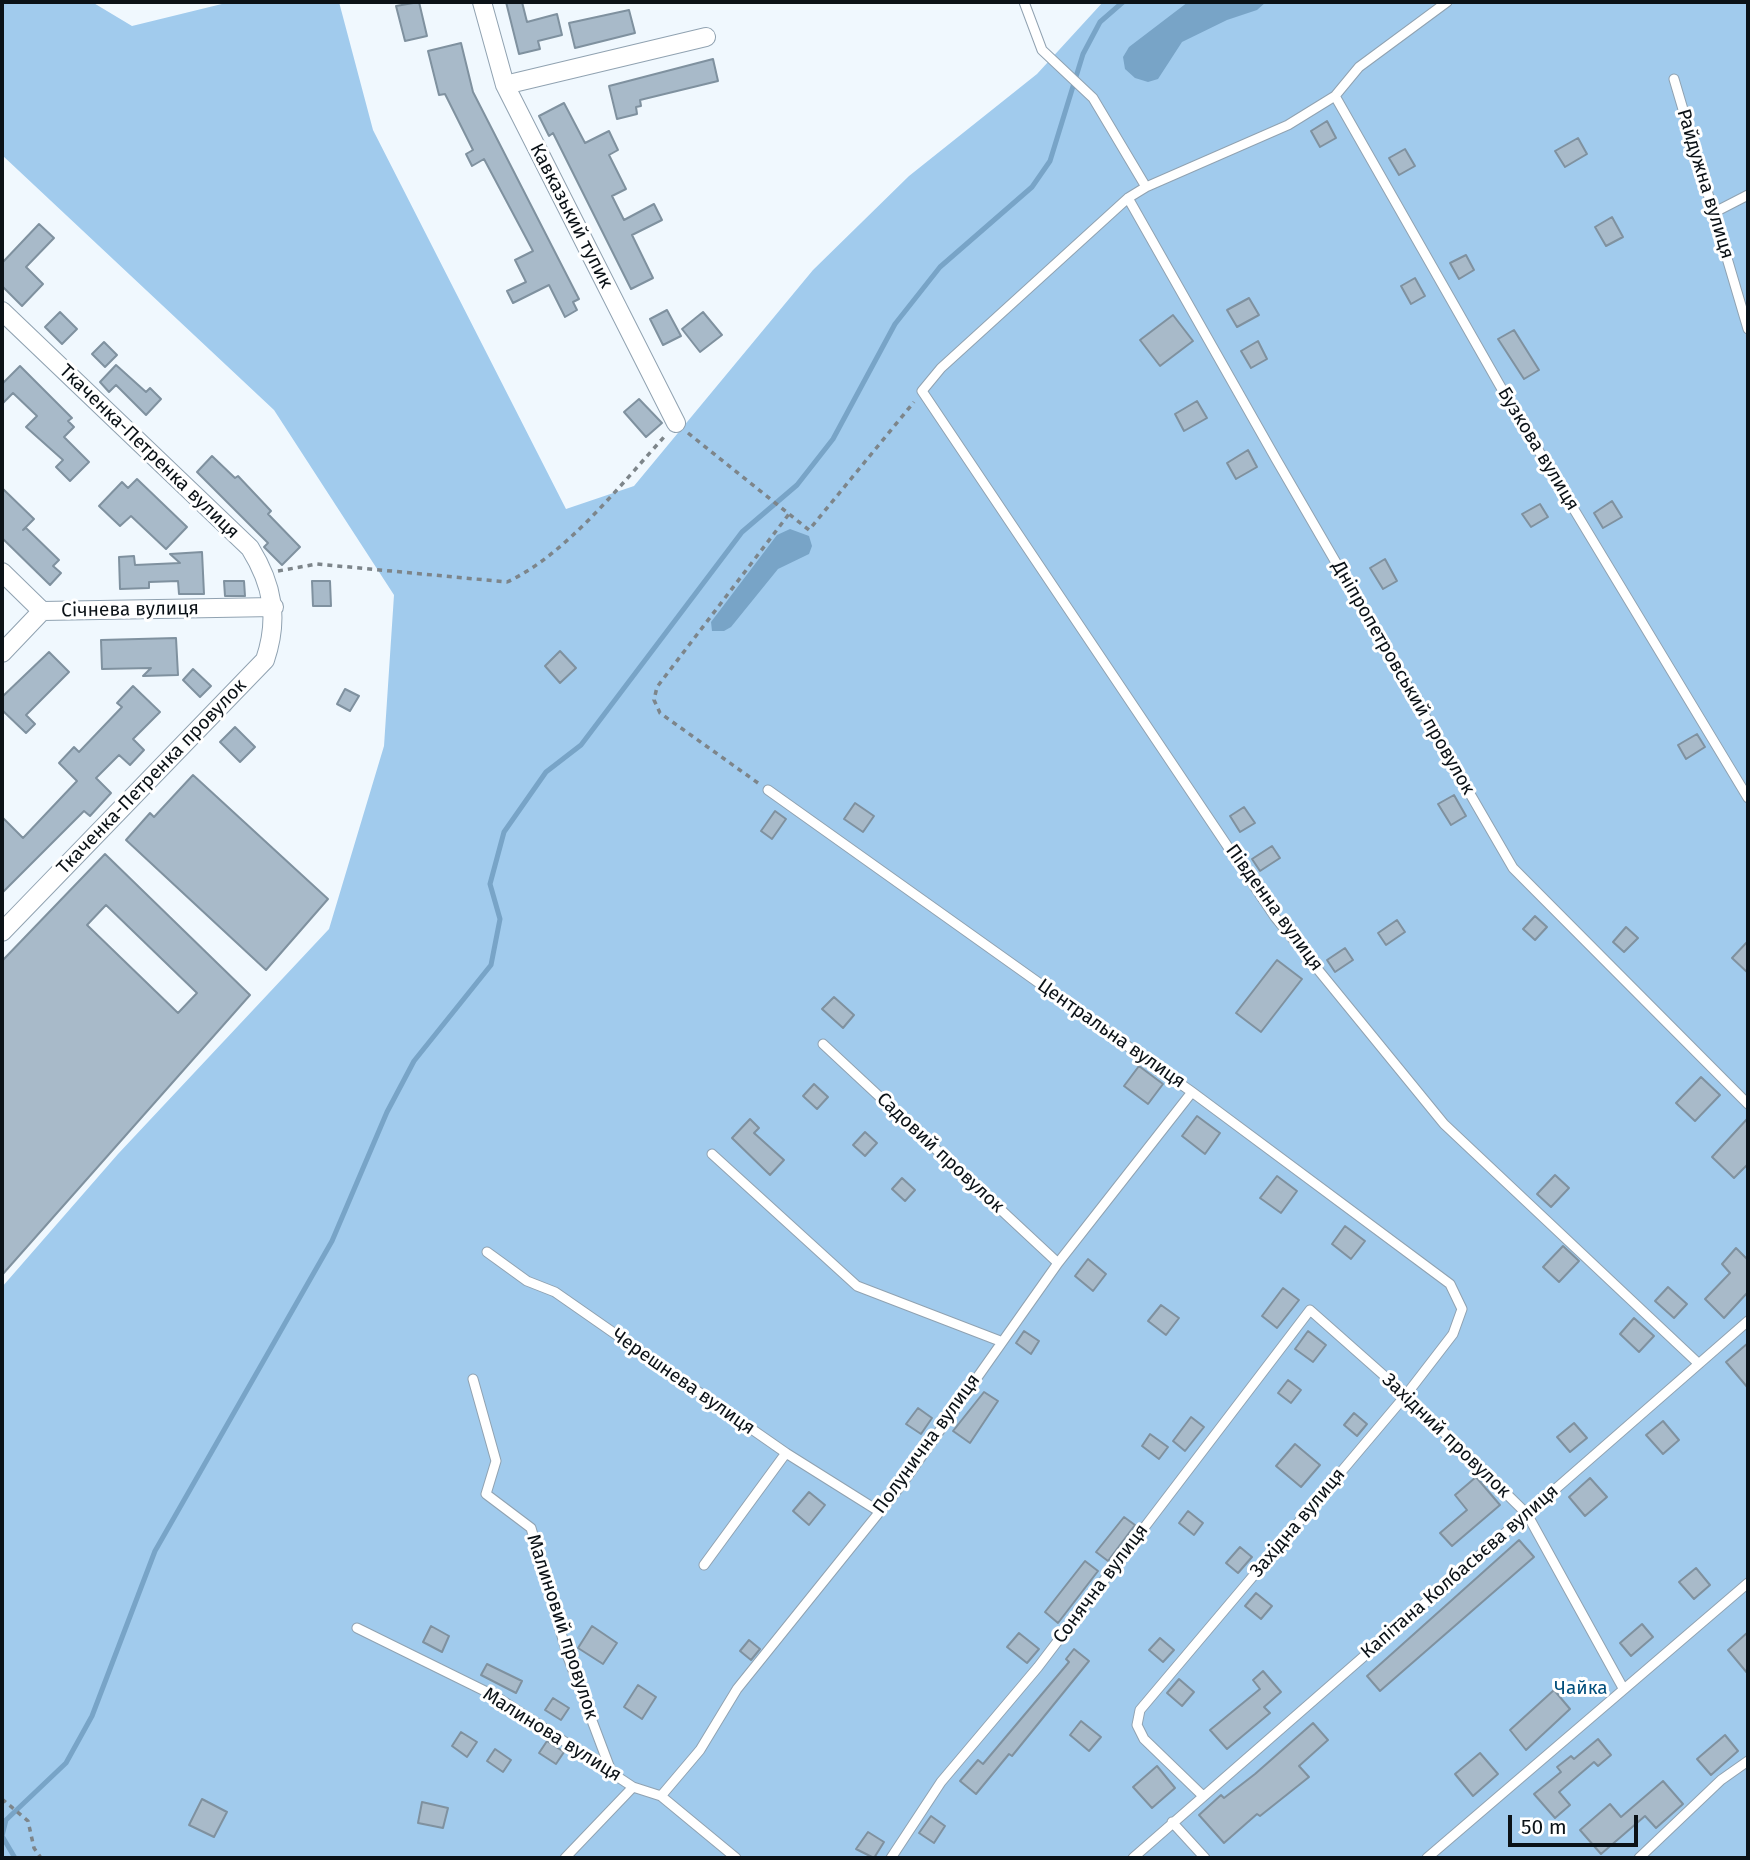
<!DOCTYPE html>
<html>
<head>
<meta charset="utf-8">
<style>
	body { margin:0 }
	#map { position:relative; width:1750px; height:1860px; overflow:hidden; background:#f0f8fe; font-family:"Fira Sans",sans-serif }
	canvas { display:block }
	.frame { position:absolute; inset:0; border:4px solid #0b1217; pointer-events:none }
	.scale { position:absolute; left:1508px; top:1815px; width:130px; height:32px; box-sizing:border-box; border:4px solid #0b1217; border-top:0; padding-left:9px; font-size:21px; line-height:24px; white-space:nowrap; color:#0b1217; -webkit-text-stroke:5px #fff; paint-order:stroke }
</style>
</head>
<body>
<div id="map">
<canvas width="1750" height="1860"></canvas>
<div class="frame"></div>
<div class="scale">50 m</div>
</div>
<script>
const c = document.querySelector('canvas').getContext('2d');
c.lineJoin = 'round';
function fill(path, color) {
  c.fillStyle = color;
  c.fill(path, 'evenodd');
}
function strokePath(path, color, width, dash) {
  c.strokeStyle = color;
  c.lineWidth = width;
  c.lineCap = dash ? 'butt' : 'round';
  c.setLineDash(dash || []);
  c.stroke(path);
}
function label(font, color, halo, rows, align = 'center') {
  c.font = font + ' "Fira Sans",sans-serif';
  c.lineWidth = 6;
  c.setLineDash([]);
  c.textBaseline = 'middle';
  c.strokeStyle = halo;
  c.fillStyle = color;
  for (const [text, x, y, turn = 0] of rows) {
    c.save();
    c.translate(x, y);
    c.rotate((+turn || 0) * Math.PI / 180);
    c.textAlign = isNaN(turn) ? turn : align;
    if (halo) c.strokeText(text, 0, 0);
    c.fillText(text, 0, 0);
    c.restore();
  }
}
fill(new Path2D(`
	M2,2H92L132,26L230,2H339L373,130L566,509L634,486L813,270L909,176L1037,74L1103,2H1748V1858H2V1287L118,1154L329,929L384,746L394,595L274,410L2,155Z`), '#a1cbed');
fill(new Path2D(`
	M1188,2H1266L1257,10L1227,20L1182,42L1158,79L1148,82L1135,78L1125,69L1123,57L1129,47Z
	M790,529L809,536L812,546L809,554L778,569L731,627L724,631H712L711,622L777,535Z`), '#78a4c7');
strokePath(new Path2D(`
	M15,1858L2,1836L6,1820L66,1763L92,1716L155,1551L332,1241L387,1112L414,1061L491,965L500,919L490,884L504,832L546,772L581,745L742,532L797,485L833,439L895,324L940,267L1032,187L1050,161L1083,54L1100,22L1123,2`), '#78a4c7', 5);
const building = new Path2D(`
	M419,2L427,36L405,41L396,6Z
	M506,2H522L527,22L557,14L562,35L538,41L540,49L519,54Z
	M629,10L635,33L575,48L569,23Z
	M461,43L473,92L579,299L573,302L577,310L565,317L549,285L513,303L507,291L526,282L515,260L533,251L484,159L472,166L466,154L473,150L445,94L439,95L428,51Z
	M713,59L718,81L640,100L641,106L636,107L637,114L617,119L609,86Z
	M564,103L585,143L609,131L618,150L609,155L626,189L612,196L624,220L654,204L662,220L632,235L653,278L631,289L553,133L549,136L539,116Z
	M1327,121L1336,138L1320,147L1311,131Z
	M1578,138L1587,154L1565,167L1555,151Z
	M1405,149L1415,166L1399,175L1389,158Z
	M1612,217L1623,237L1606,246L1595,227Z
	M39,224L54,238L26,267L43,284L22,306L2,286V263Z
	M1466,255L1474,270L1459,279L1450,263Z
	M1415,278L1425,296L1411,304L1401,286Z
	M1249,298L1259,315L1237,327L1227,310Z
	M667,310L681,336L663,345L650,319Z
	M60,312L77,329L62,344L45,327Z
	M703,312L722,335L700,352L682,329Z
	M1173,315L1193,341L1160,366L1140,340Z
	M1514,330L1539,370L1524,379L1498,339Z
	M1258,341L1267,359L1251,368L1241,351Z
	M104,342L117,355L105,367L92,354Z
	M116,365L146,392L150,388L161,399L146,415L116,385L109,392L100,382Z
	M20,366L72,418L68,421L74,427L64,437L89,462L70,481L56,467L63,460L26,427L37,416L13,393L2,404V384Z
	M639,399L662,423L646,437L624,412Z
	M1197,401L1207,418L1184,431L1175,414Z
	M1248,450L1257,467L1236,479L1227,463Z
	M212,456L235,478L238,476L271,511L268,514L300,547L282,565L264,547L268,543L197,472Z
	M137,479L187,527L166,549L131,516L120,526L99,506L122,482L128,488Z
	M2,488L34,519L23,530L26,528L59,560L53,566L61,573L50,585L2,538Z
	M1612,501L1622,517L1603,528L1594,513Z
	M1540,504L1548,517L1531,527L1522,514Z
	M202,552L204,594H179L178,581L149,582V588L120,589L119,557L134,556L135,565L180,563L170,554Z
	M1385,559L1397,581L1383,589L1370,568Z
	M224,581H244L245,596H225Z
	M312,581H330L331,606H313Z
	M176,638L178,675L143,676L151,668L102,669L101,640Z
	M560,651L576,668L560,683L545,666Z
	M49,652L69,672L26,715L35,724L26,733L2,710V697Z
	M193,669L211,686L200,697L183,680Z
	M133,686L160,712L133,739L144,750L130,765L119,755L96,778L111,793L90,816L84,811L2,893V817L23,838L77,781L59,763L74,747L79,752L122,707L117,703Z
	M345,689L359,696L350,711L337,704Z
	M235,727L255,747L240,762L220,742Z
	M1697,734L1705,747L1686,759L1678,745Z
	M193,775L328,899L266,970L126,840L150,813L154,817Z
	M1454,795L1466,816L1451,825L1438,804Z
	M855,803L874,816L863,832L844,819Z
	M1244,807L1255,823L1240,832L1230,816Z
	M775,811L786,819L772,839L761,831Z
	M1272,846L1280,858L1260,871L1252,859Z
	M105,854L250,995L2,1275V961ZM106,905L197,993L178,1013L87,925Z
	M1535,916L1547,927L1535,940L1523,929Z
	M1397,920L1405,932L1386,945L1378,933Z
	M1626,927L1638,938L1624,952L1613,942Z
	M1748,941V973L1732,958Z
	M1345,948L1353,960L1335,972L1327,960Z
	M1277,960L1302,979L1261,1032L1236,1013Z
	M834,997L854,1015L843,1028L822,1009Z
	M1139,1066L1163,1084L1148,1104L1124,1086Z
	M1701,1077L1720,1095L1695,1121L1676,1103Z
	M814,1084L828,1097L817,1109L803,1096Z
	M1197,1116L1220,1133L1205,1154L1182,1136Z
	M1748,1118V1164L1734,1178L1712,1157Z
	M750,1119L759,1128L754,1133L784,1160L770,1175L732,1138Z
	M865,1132L877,1143L865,1156L853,1145Z
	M1555,1175L1569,1188L1551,1207L1537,1194Z
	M1277,1176L1297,1191L1281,1213L1260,1198Z
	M902,1178L915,1190L905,1201L892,1189Z
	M1345,1226L1365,1241L1351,1259L1332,1244Z
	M1563,1246L1579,1261L1559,1282L1543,1267Z
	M1736,1248L1748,1260V1292L1724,1318L1705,1299L1730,1273L1722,1264Z
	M1088,1259L1106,1274L1093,1291L1075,1276Z
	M1668,1287L1687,1304L1674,1318L1655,1301Z
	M1283,1288L1299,1300L1277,1328L1262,1316Z
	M1161,1305L1179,1318L1166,1335L1148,1321Z
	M1634,1318L1654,1336L1639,1352L1620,1334Z
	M1024,1331L1039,1341L1031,1354L1016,1343Z
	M1308,1331L1326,1345L1313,1362L1295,1349Z
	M1748,1343V1388L1726,1362Z
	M1288,1380L1301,1390L1291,1403L1278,1393Z
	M984,1392L998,1401L970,1443L953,1431Z
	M918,1408L932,1418L921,1434L906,1424Z
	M1354,1413L1367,1424L1357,1436L1344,1425Z
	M1191,1417L1204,1427L1185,1451L1173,1441Z
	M1663,1421L1679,1440L1663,1454L1646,1435Z
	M1574,1423L1587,1438L1570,1452L1557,1437Z
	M1150,1434L1168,1447L1159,1459L1142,1446Z
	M1295,1444L1320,1465L1301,1487L1276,1466Z
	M1476,1477L1500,1505L1452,1546L1440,1533L1467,1510L1455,1495Z
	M1590,1478L1607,1497L1585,1516L1569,1497Z
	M809,1492L825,1505L809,1525L793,1511Z
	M1188,1511L1203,1523L1194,1535L1179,1523Z
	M1124,1517L1135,1525L1108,1561L1096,1552Z
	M1519,1540L1534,1557L1380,1691L1367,1676Z
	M1240,1547L1252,1557L1238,1573L1226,1563Z
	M1085,1561L1098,1571L1058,1623L1045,1612Z
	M1696,1568L1710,1585L1694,1599L1679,1582Z
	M1256,1593L1272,1606L1261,1619L1245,1606Z
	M1642,1624L1653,1637L1631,1656L1620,1643Z
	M431,1626L449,1636L442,1652L423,1642Z
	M592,1626L617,1643L603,1664L578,1648Z
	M1748,1632V1674L1728,1650Z
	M1019,1633L1039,1649L1027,1663L1007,1647Z
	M1160,1638L1174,1650L1163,1662L1149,1650Z
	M749,1640L760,1649L751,1660L740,1651Z
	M1074,1649L1089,1661L1012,1756L1009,1754L976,1794L960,1781L978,1760L983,1764L1069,1662L1066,1659Z
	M487,1664L522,1681L516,1693L481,1675Z
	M1263,1671L1281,1692L1264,1707L1270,1713L1227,1749L1210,1730L1260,1689L1253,1680Z
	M1179,1679L1194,1692L1182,1706L1167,1693Z
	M638,1685L656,1697L642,1719L624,1707Z
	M1554,1690L1570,1709L1526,1750L1510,1730Z
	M553,1698L569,1708L561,1720L545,1710Z
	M1081,1721L1101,1737L1089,1751L1070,1735Z
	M1313,1723L1328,1740L1299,1766L1309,1777L1260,1816L1257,1814L1224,1843L1199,1815L1221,1795L1224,1798L1255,1774Z
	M461,1732L477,1742L467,1757L452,1746Z
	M1725,1735L1738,1751L1711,1775L1697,1759Z
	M1598,1739L1611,1755L1598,1766L1594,1762L1559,1792L1570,1805L1555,1818L1534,1794L1561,1772L1557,1767L1571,1756L1574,1759Z
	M547,1741L564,1752L556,1764L539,1753Z
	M495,1749L511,1760L503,1772L487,1761Z
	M1480,1753L1498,1774L1473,1796L1455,1774Z
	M1157,1766L1175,1788L1152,1808L1133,1787Z
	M1663,1781L1683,1804L1656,1828L1645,1816L1601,1854L1580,1830L1610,1804L1621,1817Z
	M202,1799L227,1812L214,1837L189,1825Z
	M422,1802L448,1808L443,1828L418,1823Z
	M931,1816L945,1826L934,1843L919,1833Z
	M868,1832L884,1842L874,1858L856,1849Z`);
fill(building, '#a8bac9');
strokePath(building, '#7f919f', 2);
const lane = new Path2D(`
	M1024,2L1042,50L1093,98L1146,187
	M1447,2L1359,67L1335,96L1288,125L1146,187L1128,198L941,368L922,391L1275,917L1444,1124L1699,1364
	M1674,79L1748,329
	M1335,96L1511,405L1748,798
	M1128,198L1276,459L1513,868L1748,1104
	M1713,213L1748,195
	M768,790L1192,1092L1450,1284L1462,1309L1453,1334L1406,1395L1140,1710L1137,1725L1144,1739L1202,1795
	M823,1044L1058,1263
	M712,1154L857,1286L1000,1341
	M487,1252L527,1281L555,1292L786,1453L880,1512
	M473,1379L496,1461L486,1494L531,1528L568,1657L611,1771
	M704,1565L786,1453
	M357,1628L497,1697L633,1787L661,1796L736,1858
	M661,1796L700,1750L737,1689L902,1484L1058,1263L1192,1092
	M1172,1822L1205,1858
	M565,1858L633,1787
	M891,1858L941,1782L1038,1667L1310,1310L1406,1395L1527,1514L1623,1688
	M1133,1858L1748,1321
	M1427,1858L1748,1583
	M1639,1858L1721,1780L1748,1761`);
const street = new Path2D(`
	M482,2L505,85L676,423
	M505,85L706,37
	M2,311L250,548C273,585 279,619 265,660L2,932
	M2,572L42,611L274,607
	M2,653L42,611`);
strokePath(lane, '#90a2b1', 11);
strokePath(street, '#90a2b1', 20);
strokePath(new Path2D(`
	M688,433L809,530L914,402
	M278,571L317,564L507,582C566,555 621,484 665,436
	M758,783L660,713L654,700L657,687L789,514
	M2,1799L28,1821L34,1848L41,1858`), '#7d858a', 3.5, [5, 5]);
strokePath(lane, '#fff', 9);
strokePath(street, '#fff', 18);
label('19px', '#0b1217', '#fff', [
	["Райдужна вулиця",1705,184,73],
	["Кавказький тупик",571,216,63],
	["Бузкова вулиця",1538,449,59],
	["Ткаченка-Петренка вулиця",149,452,44],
	["Січнева вулиця",130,610,-1],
	["Дніпропетровський провулок",1403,678,60],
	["Ткаченка-Петренка провулок",152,777,-46],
	["Південна вулиця",1274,908,54],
	["Центральна вулиця",1111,1034,35],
	["Садовий провулок",940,1153,43],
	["Черешнева вулиця",683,1382,35],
	["Західний провулок",1446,1436,44],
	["Полунична вулиця",927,1444,-54],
	["Західна вулиця",1298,1523,-50],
	["Капітана Колбасьєва вулиця",1460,1572,-41],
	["Сонячна вулиця",1101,1584,-53],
	["Малиновий провулок",562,1627,72],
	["Малинова вулиця",552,1735,32]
]);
label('19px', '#004e7b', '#fff', [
	["Чайка",1581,1689]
]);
</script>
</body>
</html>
